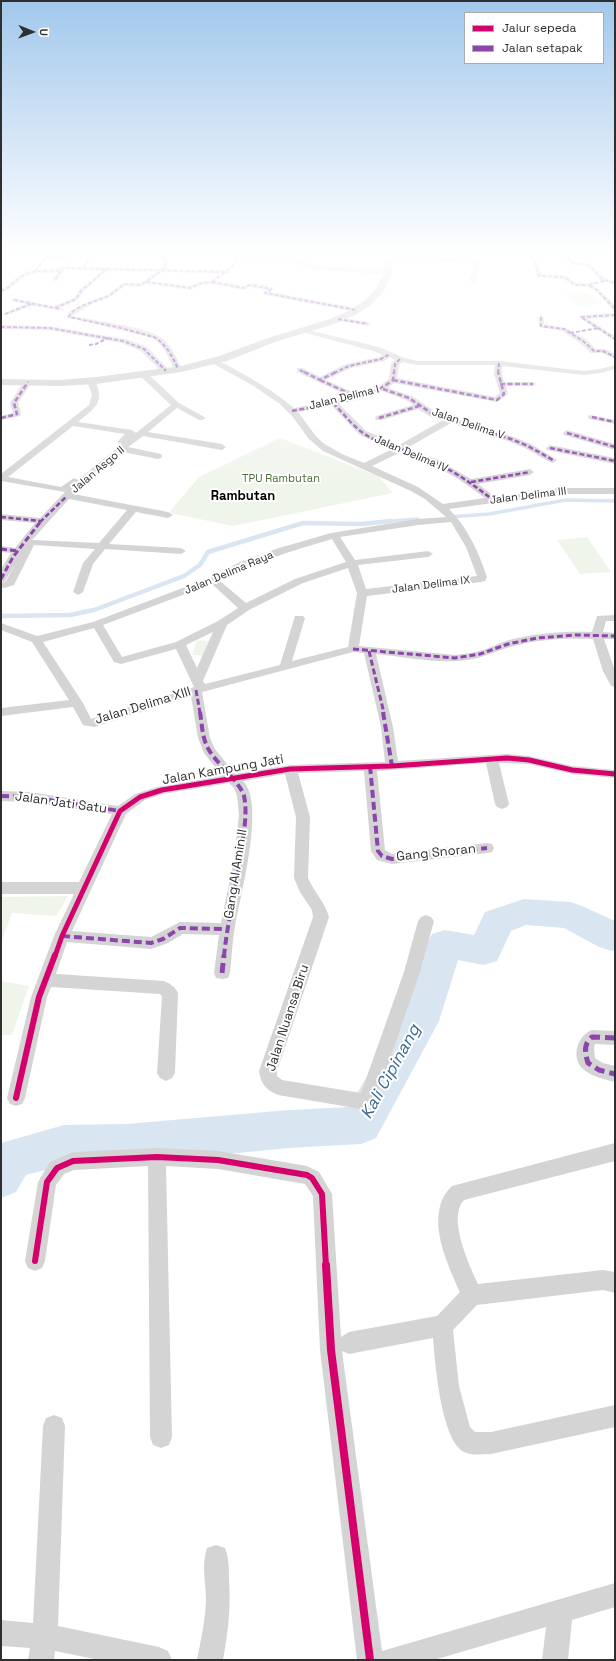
<!DOCTYPE html>
<html>
<head>
<meta charset="utf-8">
<style>
	body { margin:0 }
	#map { position:relative; width:616px; height:1661px; overflow:hidden; background:#fff; font-family:"Space Grotesk",sans-serif }
	canvas { display:block }
	.frame { position:absolute; inset:0; border:2px solid #2f2f2f; pointer-events:none }
	.legend { position:absolute; left:464px; top:12px; width:140px; height:52px; box-sizing:border-box; background:#fff; border:1px solid #acacac; margin:0; padding:5px 7px; list-style:none; font-size:12px; color:#2f2f2f }
	.legend li { display:flex; align-items:center; gap:8px; height:20px }
	.legend b { width:20px; border:1px solid #acacac }
	.north { position:absolute; left:12px; top:12px; width:40px; height:40px; -webkit-text-stroke:3px #fff; paint-order:stroke; rotate:91deg; font-size:11px; font-weight:700; line-height:16px; text-align:center; color:#2f2f2f }
	.north::after { content:''; display:block; margin:auto; width:14px; height:18px; background:#2f2f2f; clip-path:polygon(50% 0,100% 100%,50% 72%,0 100%) }
</style>
</head>
<body>
<div id="map">
<canvas width="616" height="1661"></canvas>
<div class="frame"></div>
<ul class="legend">
<li><b style="height:5px;background:#d6006c"></b>Jalur sepeda</li>
<li><b style="height:5px;background:#8e44ad"></b>Jalan setapak</li>
</ul>
<div class="north">U</div>
</div>
<script>
const c = document.querySelector('canvas').getContext('2d');
c.lineJoin = 'round';
function fill(path, color) {
  c.fillStyle = color;
  c.fill(path, 'evenodd');
}
function strokePath(path, color, width, dash) {
  c.strokeStyle = color;
  c.lineWidth = width;
  c.lineCap = dash ? 'butt' : 'round';
  c.setLineDash(dash || []);
  c.stroke(path);
}
function label(font, color, halo, rows, align = 'center') {
  c.font = font + ' "Space Grotesk",sans-serif';
  c.lineWidth = 4;
  c.setLineDash([]);
  c.textBaseline = 'middle';
  c.strokeStyle = halo;
  c.fillStyle = color;
  for (const [text, x, y, turn = 0] of rows) {
    c.save();
    c.translate(x, y);
    c.rotate((+turn || 0) * Math.PI / 180);
    c.textAlign = isNaN(turn) ? turn : align;
    if (halo) c.strokeText(text, 0, 0);
    c.fillText(text, 0, 0);
    c.restore();
  }
}
fill(new Path2D(`
	M291,256H352V261L318,259L314,264L291,257Z
	M590,293L605,303L578,306L563,295Z
	M280,438L378,476L393,493L233,526L170,513L171,510L199,477Z
	M587,537L611,572L580,574L557,540Z
	M197,640L212,641L207,656L192,655Z
	M68,896L56,916L12,913L1,943V897Z
	M1,981L29,986L12,1035H1Z`), '#f0f5ec');
strokePath(new Path2D(`
	M449,517L489,514L566,500L615,501
	M380,522L418,519`), '#d9e6f2', 3.5);
strokePath(new Path2D(`
	M1,616L70,615L94,610L184,576L200,565L208,552L303,523L362,524L391,521`), '#d9e6f2', 4.5);
fill(new Path2D(`
	M524,899L570,902L582,906L615,921V950L612,951L599,947L564,928L526,925L511,931L497,961L484,965L458,960L439,1021L376,1138L361,1144L289,1148L126,1164L64,1165L26,1175L16,1192L1,1198V1143L64,1125L126,1124L289,1110L349,1107L402,1017L427,944L432,934L445,930L474,935L485,912Z`), '#d9e6f2');
strokePath(new Path2D(`
	M252,285L268,288`), '#d5d5d5', 6, [6, 3.5]);
fill(new Path2D(`
	M1,256H9L1,260Z
	M45,256H74L71,258L47,259L45,258Z
	M161,256H167L169,262L167,269L228,270L231,272L228,274L163,272L151,281L189,286L199,282L212,280L243,286L252,283L255,285L243,290L212,284L202,285L190,290L147,284L141,287L125,286L111,297L96,302L72,316C93,320 147,327 162,338C171,345 177,359 182,369L181,371H175C169,358 165,346 152,338L66,317L70,311L92,300L107,295L122,283H140L156,272L108,271L83,292L78,300L61,308L64,309V311L32,306L7,315L2,314L25,304L12,301V299L14,298L53,306L74,298L79,290L101,271L65,270L57,281L55,282L52,280L57,273C46,273 34,272 25,277C16,282 12,290 1,293V289C11,285 16,275 27,272C39,268 53,271 63,266L160,269L163,262Z
	M235,256H283L318,266L389,270L392,272L389,274L318,270L283,260L237,259L235,258Z
	M386,256L478,259L481,261L476,281L473,283L470,281L475,263L388,259L386,258Z
	M530,256H536L542,274L567,276C577,288 586,281 598,282V284L594,286L599,289L615,305V311L613,310L595,291L587,287L573,286L563,279L537,277Z
	M563,256H569L574,261L591,264L602,276L615,281V285L600,280L587,267L570,264Z
	M272,287L275,289L271,292L356,308L359,310L356,312L265,295L262,293Z
	M615,313V317L588,319L615,336V341L578,317L581,315Z
	M541,315L544,317V324L566,328L586,339L596,349H606L615,354V359L602,353H591L580,343L562,331L539,327L538,317Z
	M338,317L368,322L371,324L368,326L336,320V318Z
	M1,325L49,326L126,339L147,347L170,371L166,373H163L141,351L121,343L49,330L1,329Z
	M304,329L379,347L402,357L417,361H499L584,371L600,369L615,365V369L601,373L584,375L502,366V374L504,382H533L537,384L533,386H506L508,394L497,402L394,383L388,388L412,396L437,413L514,437L531,444L557,460L553,463L550,462L525,448L508,441L451,423L407,448L438,460L471,479L530,469L534,472L530,475L478,484L495,497L559,488H615V494H559L449,509C468,528 478,551 487,577L485,581L481,582L367,596L359,646L455,655C463,654 472,653 480,651C490,648 499,643 509,640C536,633 564,631 592,632L597,616L615,615V621H606L603,632L615,633V639H604L615,671V687L611,686L603,671L593,639C566,638 539,639 514,646C497,650 484,658 467,660C440,664 404,657 376,654L393,727L398,761L507,754L529,756L572,766L615,770V778L572,774L529,764L499,763L509,804L507,807L502,809L497,807L495,804L486,763L377,771L385,850L392,854L487,843L492,844L494,848L492,852L487,853L392,864L377,860L371,851L364,771L298,773L310,817L308,878C314,892 325,902 329,917L277,1071V1076L282,1080L361,1093L404,972L418,921L421,917L426,915L431,917L434,921L420,972L373,1108L367,1110L278,1095C266,1090 261,1084 259,1071L313,917L312,910L300,892L294,878L296,817L285,774L243,781C266,803 240,897 235,927C232,942 232,958 230,973L228,978L222,979L216,978L214,973L219,935L183,934L168,943L151,949L67,942L56,974L164,981C171,984 175,987 178,993L175,1073L172,1078L166,1081L160,1078L157,1073L162,996L160,994L51,987L47,997L25,1098L22,1104L16,1106L10,1104L7,1098L31,997L54,936L74,894H1V882H79L112,814L30,802L1,801V791L30,792L118,806L135,794L157,787L222,776L204,753L198,738L191,696L94,727L83,725L73,707L1,716V708L69,700L32,642L1,630V623L37,636L93,622L209,578L240,562L279,548L331,533L418,519L446,517L425,499L411,491L323,451L309,439L292,416L280,404L252,385L210,362L214,360H217C244,374 270,388 294,408L351,397L297,372V368H303L320,377L346,364L379,357L383,355L373,351L302,332V330ZM390,357L395,360L391,364L389,379L381,385L359,395L326,380L351,368L384,361ZM402,362L417,365H495L494,374L500,393L495,397L397,378L399,365ZM382,391L406,400L413,405L376,416L375,418L376,420H382L418,409L431,417L443,420L399,445L366,431L339,404L362,399ZM332,406L360,435L392,449L364,463L342,454L323,443L315,435L298,412ZM401,452C432,462 459,478 485,498L443,504L418,487L372,466ZM451,522L466,547L477,576L366,589L358,565L428,557L433,554L428,551L355,560L340,537L418,525ZM332,539L346,562L295,579L246,603L220,581C257,561 292,551 332,539ZM348,568L357,593L348,647L292,661L305,618L303,616H295L280,665L205,684L203,681L227,625L249,610L303,583ZM212,584L238,608L218,621L176,642L122,657L103,625ZM94,628L114,662L121,664L176,649L194,687L91,719L83,703L43,642ZM213,632L197,668L186,645ZM353,652L364,653L381,727L385,762L290,765L235,774L215,749L210,738L202,692ZM229,783L234,788L237,796L239,815L234,860L221,923L180,922L151,937L72,931L126,814L145,800L163,794Z
	M140,372H146L179,403L206,418L202,420H199L177,408L148,432L222,444L226,447L222,450L143,436L128,447L161,454L162,456L161,458L158,459L123,452L73,494L168,512L173,515L168,518L136,512L109,544L181,548L186,551L181,554L105,549L93,564L83,592L78,595L73,592L83,563L95,549L34,545L14,585L4,588L1,587V583L6,581L15,564L5,581L1,582V569L11,553L1,552V546L15,548L35,523L1,520V514L40,518L65,492L1,481V474L89,405L92,395L87,381L88,379H94C106,402 95,408 78,422L132,430L136,433L171,405L140,376ZM73,426L125,434L117,442L122,444L78,480L74,478L61,487L8,477ZM69,499L127,510L99,543L32,540Z
	M25,380H31L32,382L18,403L21,414L20,416L1,420V416L13,413L10,403Z
	M589,415L615,420V424L589,419L588,417Z
	M567,430L615,444V450L564,435L563,433Z
	M550,445L615,458V464L547,450L546,448Z
	M592,1030L615,1031V1045L595,1044L594,1048L595,1058L603,1063L615,1066V1082C604,1079 592,1077 583,1069C570,1057 578,1035 592,1030Z
	M615,1143V1161L464,1200C447,1217 469,1265 478,1284L603,1270L615,1272V1293L603,1290L477,1305L453,1330L459,1386L470,1427L475,1432H491L615,1405V1427L491,1454C482,1454 472,1456 464,1452C441,1440 435,1363 433,1338L349,1354L342,1351L382,1651L615,1583V1607L572,1620L568,1660H542L546,1627L434,1660H357L320,1350L313,1196L305,1184L218,1169L166,1166L172,1437L169,1445L161,1448L153,1445L150,1437L148,1166L74,1170L64,1174L56,1185L45,1261L42,1268L35,1271L28,1268L25,1261L38,1182L50,1162L73,1152L157,1148L218,1151L307,1166L319,1172L332,1194L341,1337L349,1332L437,1316L460,1292C447,1262 423,1214 452,1186Z
	M54,1415L62,1418L65,1426L58,1626L159,1647L168,1651L172,1660H99L55,1651L54,1660H28L30,1648L1,1646V1620L33,1623L43,1426L46,1418Z
	M216,1545L225,1548C229,1559 229,1568 229,1579C231,1607 228,1633 223,1660H197C201,1640 205,1621 206,1601C206,1584 201,1565 207,1548Z`), '#d4d4d4');
fill(new Path2D(`
	M384,256H392V275L383,292L371,305L355,315L337,323L275,342L227,361L181,372L96,384L60,386L1,385V379L60,380L96,377L181,366L219,356L268,338L330,319L348,311L364,301L376,289L383,275Z`), '#cdcdcd');
strokePath(new Path2D(`
	M164,256L166,262L164,268L157,274L141,285L124,284C119,288 114,293 108,296C99,301 72,306 69,317L117,327L154,337C166,344 173,357 178,369
	M533,256L539,276L565,277L575,285H588
	M566,256L572,263L589,265L602,279L615,283
	M47,257L71,256
	M1,258L6,256
	M83,268L91,256
	M35,271L47,257
	M61,271L63,268L228,272
	M604,281L588,285L597,290L615,309
	M146,282L190,288L201,283L213,282
	M212,282L243,288L250,285L272,289
	M212,282L232,267L238,256
	M272,289L265,293L356,310
	M1,291C10,288 14,281 22,276C34,269 48,271 61,271L55,280
	M14,300L60,309
	M55,308L76,299L81,291L108,268
	M5,314L31,304
	M615,315L581,317L615,339
	M541,317V326L564,329L583,341L594,351H603L615,357
	M338,319L368,324
	M1,327L49,328L123,341L144,349L166,371
	M570,333L599,328
	M89,345L96,344L108,338
	M300,370L306,373
	M334,373L349,366L381,359L390,354
	M394,373L395,364L400,359
	M498,373L499,363`), '#8e44ad', 2, [4, 2]);
strokePath(new Path2D(`
	M304,372L320,380L336,372
	M320,380L357,397
	M393,380L497,400L504,394L498,372
	M500,384H533
	M383,389L409,398L434,415L511,439L528,446L553,460
	M333,403C343,413 352,425 363,433C380,445 402,448 420,456C447,466 470,482 493,500
	M292,411C326,404 364,402 393,380L394,372
	M592,417L615,422
	M1,418L17,414L14,403L28,382
	M379,418L419,406
	M567,433L615,447
	M550,448L615,461
	M471,482L530,472
	M1,517L41,521
	M40,522L67,496`), '#8e44ad', 2.5, [5, 2.5]);
strokePath(new Path2D(`
	M1,549L18,551
	M1,579L13,557L41,521
	M353,649L455,658L480,654L508,644L537,638L576,635L615,636
	M369,651L384,713
	M196,690L200,713`), '#8e44ad', 3, [6, 3]);
strokePath(new Path2D(`
	M200,712C202,724 202,739 209,750C217,764 240,782 244,796C247,810 245,824 243,838C239,878 228,916 224,956
	M383,712L392,766
	M370,766L378,851L382,856L392,859L487,848
	M1,796L30,797L120,811
	M62,936L151,943L163,939L180,928L227,929`), '#8e44ad', 4, [8, 4]);
strokePath(new Path2D(`
	M222,973L224,955
	M615,1038L592,1037C583,1044 585,1053 588,1063L599,1070L615,1074`), '#8e44ad', 5, [10, 5]);
strokePath(new Path2D(`
	M55,956L62,936L120,811L140,797L162,790L290,769L392,766L507,758L529,760L572,770L615,774`), '#d6006c', 5);
strokePath(new Path2D(`
	M16,1098L39,997L55,955
	M35,1261L47,1182L57,1168L73,1161L157,1157L218,1160L307,1175L312,1178L322,1194L326,1266`), '#d6006c', 6);
strokePath(new Path2D(`
	M326,1265L331,1350L370,1660`), '#d6006c', 8);
const sky = c.createLinearGradient(0, 0, 0, 488);
sky.addColorStop(0, '#a2c8ec');
sky.addColorStop(0.52, '#fff');
sky.addColorStop(1, '#ffffff00');
c.fillStyle = sky;
c.fillRect(0, 0, 616, 488);
label('11px', '#2f2f2f', '#fff', [
	["Jalan Delima I",344,398,-14],
	["Jalan Delima V",468,424,19],
	["Jalan Delima IV",411,454,23],
	["Jalan Asgo II",98,470,-40],
	["Jalan Delima III",528,496,-7],
	["Jalan Delima Raya",229,573,-23],
	["Jalan Delima IX",431,585,-7]
]);
label('11px', '#4e6b3c', '#fff', [
	["TPU Rambutan",281,479]
]);
label('bold 13px', '#000', '#fff', [
	["Rambutan",243,496]
]);
label('13px', '#2f2f2f', '#fff', [
	["Jalan Delima XIII",143,706,-17],
	["Jalan Kampung Jati",223,770,-10],
	["Jalan Jati Satu",61,803,8],
	["Gang Snoran",436,853,-6],
	["Gang Al Amin II",236,874,-81],
	["Jalan Nuansa Biru",288,1018,-72]
]);
label('italic 17px', '#3c6a92', '#fff', [
	["Kali Cipinang",391,1072,-61]
]);
</script>
</body>
</html>
